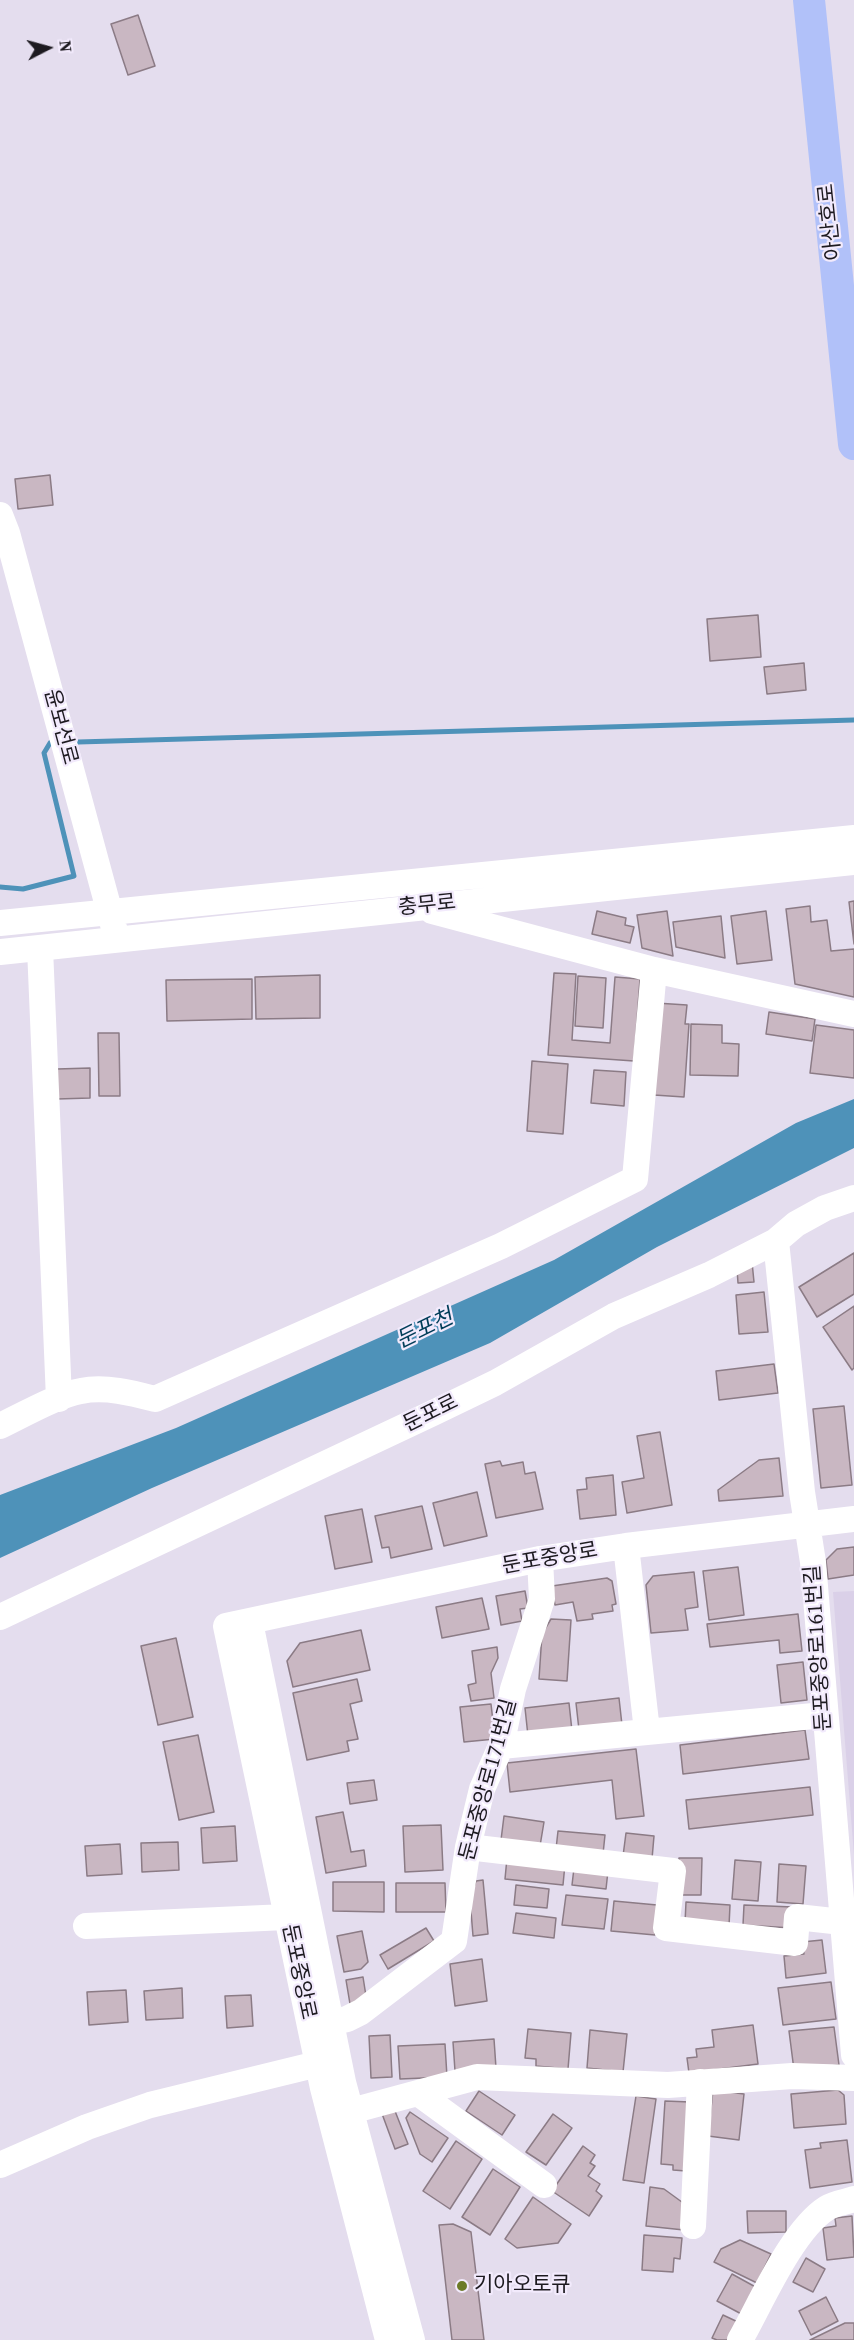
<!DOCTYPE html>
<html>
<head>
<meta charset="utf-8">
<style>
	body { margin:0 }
	#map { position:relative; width:854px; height:2340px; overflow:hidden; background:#e4ddee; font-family:"Source Serif 4",serif }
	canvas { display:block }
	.north { position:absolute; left:18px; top:18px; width:60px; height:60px; -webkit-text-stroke:4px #f2eafc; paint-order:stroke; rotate:84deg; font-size:16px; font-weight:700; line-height:24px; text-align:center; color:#1d1a20 }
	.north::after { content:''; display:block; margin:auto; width:21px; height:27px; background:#1d1a20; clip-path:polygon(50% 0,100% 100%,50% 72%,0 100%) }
</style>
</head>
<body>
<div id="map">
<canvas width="854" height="2340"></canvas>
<div class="north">N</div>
</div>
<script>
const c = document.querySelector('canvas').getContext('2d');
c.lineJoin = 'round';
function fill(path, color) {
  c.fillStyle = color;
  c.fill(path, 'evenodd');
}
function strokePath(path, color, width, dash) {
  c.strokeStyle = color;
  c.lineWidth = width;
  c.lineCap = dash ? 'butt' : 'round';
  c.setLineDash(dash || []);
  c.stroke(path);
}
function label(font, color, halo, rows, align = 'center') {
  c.font = font + ' "Source Serif 4","Noto Sans KR",serif';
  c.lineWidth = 4.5;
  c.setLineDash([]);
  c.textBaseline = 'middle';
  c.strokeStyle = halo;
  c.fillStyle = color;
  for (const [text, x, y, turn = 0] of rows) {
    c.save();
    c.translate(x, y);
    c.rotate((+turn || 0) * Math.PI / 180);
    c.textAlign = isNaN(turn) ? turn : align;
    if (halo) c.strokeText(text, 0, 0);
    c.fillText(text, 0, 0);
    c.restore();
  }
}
fill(new Path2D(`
	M854,1591V1855L833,1592Z`), '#dad0e8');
fill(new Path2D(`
	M854,1099V1148L657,1247L490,1343L152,1488L0,1558V1495L176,1428L554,1260L796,1123Z`), '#4e92b9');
strokePath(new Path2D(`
	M78,742L854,720
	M0,887L23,889L74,876L44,753L50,743`), '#4e92b9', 5);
const building = new Path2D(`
	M138,15L155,66L128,75L111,24Z
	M50,475L53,505L18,509L15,479Z
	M758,615L761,657L710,661L707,619Z
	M804,663L806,690L767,694L764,667Z
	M854,901V944L849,902Z
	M810,906L811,922L827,920L831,951L854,949V997L795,984L786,909Z
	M597,911L626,918L625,925L634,927L630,943L592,934Z
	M667,911L673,956L642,948L637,915Z
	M766,911L772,960L737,964L731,916Z
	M721,916L725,958L676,947L673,922Z
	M554,973L576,974L572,1040L610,1043L615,977L640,979L634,1061L548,1055Z
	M320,975V1018L256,1019L255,977Z
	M578,976L606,978L603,1028L575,1026Z
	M252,979V1019L167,1021L166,980Z
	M656,1003L687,1005L685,1024H689L684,1097L654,1095Z
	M769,1012L815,1019L812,1041L766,1034Z
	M691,1024L722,1025V1043L739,1044L738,1076L690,1075Z
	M816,1025L854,1030V1078L810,1073Z
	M98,1033H119L120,1096H99Z
	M532,1061L568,1064L563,1134L527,1131Z
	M90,1068V1098L57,1099V1069Z
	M594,1070L626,1072L624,1106L591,1103Z
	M854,1253V1294L817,1317L799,1287Z
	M752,1262L754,1282L738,1283L737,1269Z
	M764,1292L768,1332L739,1334L736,1295Z
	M854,1306V1368L852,1370L823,1327Z
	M774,1364L778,1393L719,1400L716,1371Z
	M844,1406L852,1485L821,1488L813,1409Z
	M660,1432L672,1505L627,1513L622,1482L644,1478L637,1436Z
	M779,1458L783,1496L719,1501L718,1490L759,1460Z
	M500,1461L502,1466L523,1462L525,1474L535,1472L543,1509L496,1518L485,1464Z
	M613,1475L616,1515L580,1519L577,1490L587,1489L586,1478Z
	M477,1492L487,1536L444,1546L433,1503Z
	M422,1506L432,1549L391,1558L389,1547L382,1548L375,1516Z
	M362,1509L372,1562L335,1569L325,1516Z
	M854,1547V1575L828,1579L826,1560L837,1549Z
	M738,1567L744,1615L709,1620L703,1571Z
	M694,1572L698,1607L685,1609L688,1630L651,1633L646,1585L653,1576Z
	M607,1578L612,1581L616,1604L612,1605L613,1611L592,1614L593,1619L577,1621L573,1602L555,1605L552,1586Z
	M525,1591L528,1608L520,1609L522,1621L501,1625L496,1596Z
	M482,1598L489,1629L442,1638L436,1607Z
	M798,1614L802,1651L780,1653L779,1640L710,1647L707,1624Z
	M551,1619L571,1620L567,1681L539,1679L542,1634Z
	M361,1630L370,1670L293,1687L287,1661L300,1643Z
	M176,1638L193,1717L158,1725L141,1646Z
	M497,1647L498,1658L491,1673L494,1698L471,1701L468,1685L476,1683L472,1651Z
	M803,1662L807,1700L781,1703L777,1665Z
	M357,1679L362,1701L350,1704L358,1739L347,1741L349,1751L307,1760L293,1693Z
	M619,1698L622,1725L579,1730L576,1703Z
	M569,1703L572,1731L528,1736L525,1708Z
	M491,1704L495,1739L464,1742L460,1707Z
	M805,1730L809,1759L683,1774L680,1745Z
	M198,1735L214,1812L179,1820L163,1742Z
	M636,1749L644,1816L616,1819L612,1780L510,1792L507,1763Z
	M374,1780L377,1800L350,1804L347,1783Z
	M810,1787L813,1815L689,1829L686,1800Z
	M343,1812L351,1852L364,1850L366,1866L326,1873L316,1817Z
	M504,1816L544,1822L540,1846L501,1840Z
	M441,1825L443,1870L405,1872L403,1826Z
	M235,1826L237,1861L203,1863L201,1828Z
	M558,1831L605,1835L603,1854L556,1849Z
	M626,1833L654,1836L652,1859L623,1856Z
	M178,1842L179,1870L142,1872L141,1843Z
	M120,1844L122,1874L87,1876L85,1846Z
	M507,1858L565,1864L563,1885L505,1879Z
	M679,1858H702L701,1895H678Z
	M735,1860L761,1862L758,1901L732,1899Z
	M779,1864L806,1866L803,1904L777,1902Z
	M574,1868L608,1871L606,1889L572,1885Z
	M483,1880L488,1934L473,1936L470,1899L476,1881Z
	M333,1882H384V1912L333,1911Z
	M396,1883H445L446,1912H396Z
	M516,1885L549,1889L547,1908L514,1905Z
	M566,1895L608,1899L604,1929L562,1925Z
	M614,1901L657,1905L655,1935L611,1931Z
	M686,1902L730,1905L729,1926L685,1923Z
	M744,1905L793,1907L792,1928L743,1925Z
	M516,1913L556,1918L554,1938L513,1933Z
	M426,1928L434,1941L388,1969L380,1955Z
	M362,1931L368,1962L361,1969L344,1972L337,1936Z
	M822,1940L826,1973L786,1978L784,1956L804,1954L802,1942Z
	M482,1959L487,2001L455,2006L450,1964Z
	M363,1977L366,1996L350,2004L346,1980Z
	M831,1982L836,2019L783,2025L778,1988Z
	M182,1988L183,2018L146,2020L144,1991Z
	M126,1990L128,2022L89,2025L87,1992Z
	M251,1995L253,2026L227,2028L225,1996Z
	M753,2025L758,2064L689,2073L687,2058L697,2057L696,2049L714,2047L712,2030Z
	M834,2027L839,2065L794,2070L789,2031Z
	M528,2029L571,2033L568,2069L536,2066V2059L525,2058Z
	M590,2030L627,2034L623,2072L587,2068Z
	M390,2035L392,2077L371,2078L369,2036Z
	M494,2039L496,2068L455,2071L453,2042Z
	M445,2044L447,2077L400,2079L398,2046Z
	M713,2090L744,2094L739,2140L708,2136Z
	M838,2090L844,2095L846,2124L794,2128L791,2094Z
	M479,2091L515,2115L502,2135L466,2111Z
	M636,2096L656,2099L644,2183L623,2180Z
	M665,2101L690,2102L686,2171L673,2170V2165L661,2164Z
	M393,2106L408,2144L395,2149L381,2111Z
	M410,2112L448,2138L432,2162L420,2154L406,2118Z
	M553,2114L572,2128L546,2165L526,2152Z
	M847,2140L852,2182L810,2188L805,2150L821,2148L820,2143Z
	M456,2141L482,2159L450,2209L423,2191Z
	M583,2146L595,2155L590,2163L595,2166L588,2176L600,2184L596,2191L602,2196L589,2216L552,2191Z
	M493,2169L520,2187L490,2235L462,2217Z
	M650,2187L664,2189L686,2205L684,2230L646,2226Z
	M533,2197L571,2224L558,2243L517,2248L505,2239Z
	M747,2211H786V2232L748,2233Z
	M852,2216L854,2257L827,2260L823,2228L836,2226L835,2218Z
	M453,2224L471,2232L484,2340H452L439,2225Z
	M644,2235L682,2238L680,2259L674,2258L673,2272L642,2270Z
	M740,2240L771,2254L757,2283L714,2262L721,2249Z
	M806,2258L825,2269L813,2292L793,2282Z
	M732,2274L761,2290L747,2317L717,2301Z
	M826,2297L838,2321L811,2335L799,2311Z
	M723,2315L740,2323L732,2340H717L712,2338Z
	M845,2323H854V2340H810Z`);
fill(building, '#c9b7c2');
strokePath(building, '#8b7b85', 1.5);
strokePath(new Path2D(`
	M0,515L7,533L114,928
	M432,911L654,970L854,1014
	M0,923L854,838
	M40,948L59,1399
	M0,952L854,862
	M776,1241L802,1492L813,1562L854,2055
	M0,1426C23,1415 58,1395 81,1391C105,1386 132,1393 155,1399L501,1246L635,1179L654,970
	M626,1546L647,1731
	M0,1617L433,1413L495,1383L614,1316L709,1275L776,1241L796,1224L825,1208L854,1198
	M250,1622L343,2082L412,2340
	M501,1746L824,1715
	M468,1847L673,1871L666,1928L795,1943L797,1917L842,1922
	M86,1926L286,1917
	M316,2026L347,2019L361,2012L454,1941L468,1847L482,1789L501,1746L513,1689L542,1599L540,1559
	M418,2093L544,2185
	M351,2111L477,2077L668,2085L792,2076L854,2078
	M0,2165L87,2127L150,2105L334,2060
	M693,2226L700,2082
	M388,2340L323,2088L226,1626L540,1559L626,1546L854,1519
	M740,2340C761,2303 792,2230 827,2208C835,2203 846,2202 854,2199`), '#fff', 26);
strokePath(new Path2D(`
	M809,0L854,444`), '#b1c1f9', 32);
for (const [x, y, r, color] of [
	[462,2286,6,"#6c7b28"]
]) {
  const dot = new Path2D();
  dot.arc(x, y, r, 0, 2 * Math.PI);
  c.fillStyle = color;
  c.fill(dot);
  strokePath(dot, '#f2eafc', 2);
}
label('21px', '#1d1a20', '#f2eafc', [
	["아산호로",831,222,-96],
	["윤보선로",60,727,75],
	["충무로",427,906,-6],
	["둔포로",431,1414,-26],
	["둔포중앙로",550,1559,-10],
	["둔포중앙로161번길",819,1648,-94],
	["둔포중앙로171번길",489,1780,-75],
	["둔포중앙로",298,1972,78]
]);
label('21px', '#1d1a20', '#f2eafc', [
	["기아오토큐",474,2286]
], 'left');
label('italic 22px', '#003d58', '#f2eafc', [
	["둔포천",425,1330,-26]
]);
</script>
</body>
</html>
